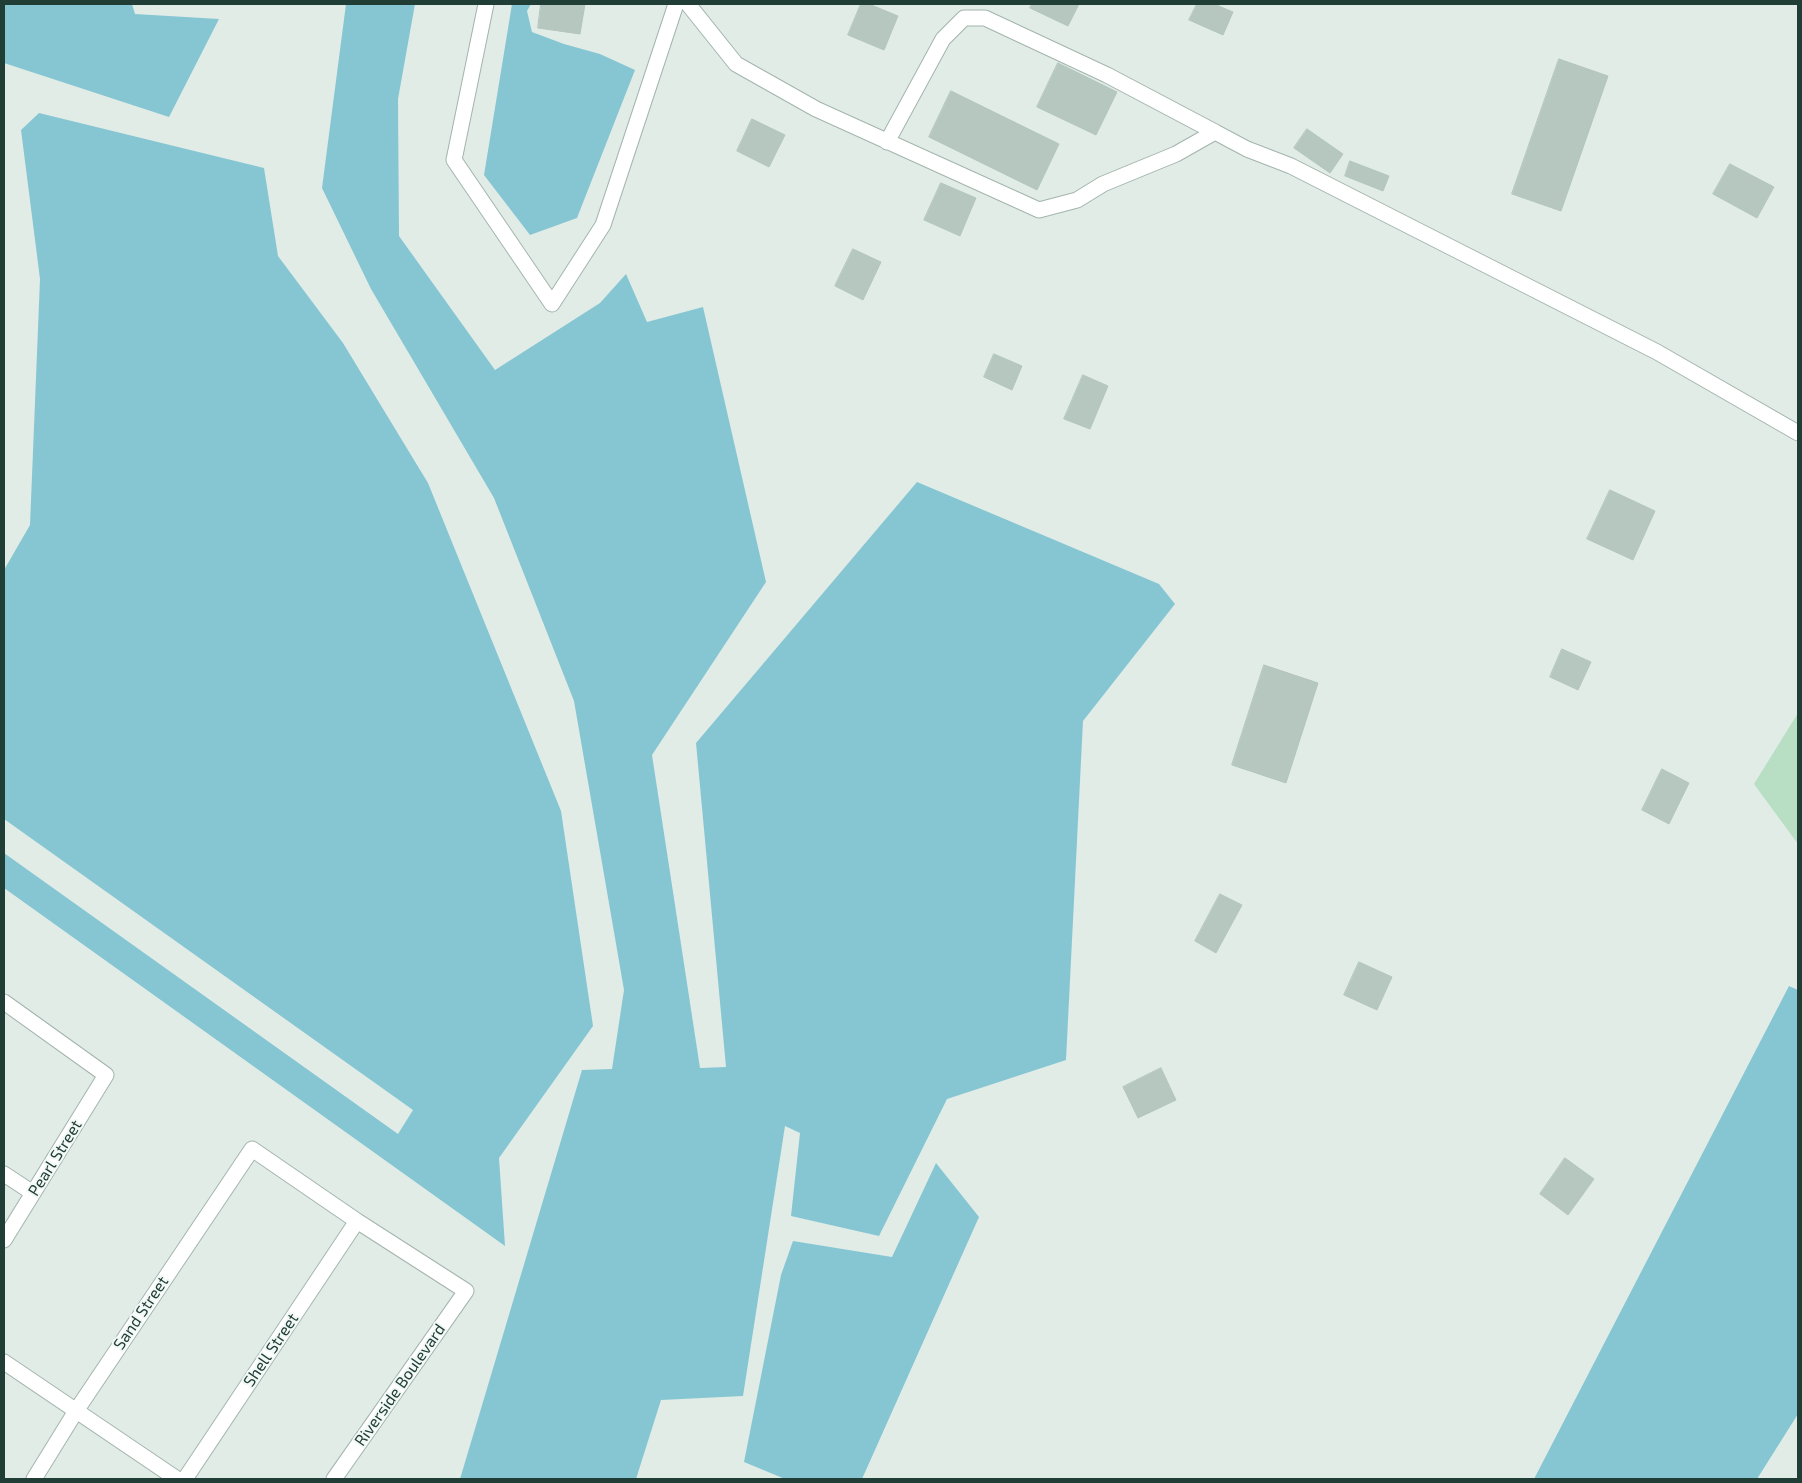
<!DOCTYPE html>
<html>
<head>
<meta charset="utf-8">
<style>
	body { margin:0 }
	#map { position:relative; width:1802px; height:1483px; overflow:hidden; background:#e1ece7; font-family:"Exo 2",sans-serif }
	canvas { display:block }
	.frame { position:absolute; inset:0; border:5px solid #203d36; pointer-events:none }
</style>
</head>
<body>
<div id="map">
<canvas width="1802" height="1483"></canvas>
<div class="frame"></div>
</div>
<script>
const c = document.querySelector('canvas').getContext('2d');
c.lineJoin = 'round';
function fill(path, color) {
  c.fillStyle = color;
  c.fill(path, 'evenodd');
}
function strokePath(path, color, width, dash) {
  c.strokeStyle = color;
  c.lineWidth = width;
  c.lineCap = dash ? 'butt' : 'round';
  c.setLineDash(dash || []);
  c.stroke(path);
}
function label(font, color, halo, rows, align = 'center') {
  c.font = font + ' "Exo 2",sans-serif';
  c.lineWidth = 4;
  c.setLineDash([]);
  c.textBaseline = 'middle';
  c.strokeStyle = halo;
  c.fillStyle = color;
  for (const [text, x, y, turn = 0] of rows) {
    c.save();
    c.translate(x, y);
    c.rotate((+turn || 0) * Math.PI / 180);
    c.textAlign = isNaN(turn) ? turn : align;
    if (halo) c.strokeText(text, 0, 0);
    c.fillText(text, 0, 0);
    c.restore();
  }
}
fill(new Path2D(`
	M1798,713V844L1754,784Z`), '#b8dec3');
fill(new Path2D(`
	M4,4H132L135,14L219,19L169,117L4,63Z
	M346,4H415L398,99L399,236L495,370L600,303L626,274L647,322L703,307L766,582L652,755L700,1068L726,1067L696,743L917,482L1159,584L1175,604L1083,721L1066,1060L947,1099L879,1236L791,1216L800,1133L785,1126L743,1396L661,1400L636,1479H460L582,1070L612,1069L624,990L574,701L494,498L371,289L322,188Z
	M512,4H531L527,11L532,32L564,44L600,54L635,70L577,218L530,235L484,175Z
	M39,113L264,168L278,256L343,343L428,483L561,811L593,1026L499,1158L505,1246L4,888V853L398,1134L413,1110L4,819V570L30,525L40,279L21,130Z
	M1789,986L1798,990V1414L1757,1479H1534Z
	M936,1163L979,1217L862,1479H785L744,1462L781,1275L793,1241L892,1257Z`), '#86c6d3');
const building = new Path2D(`
	M541,4H585L580,34L538,28Z
	M861,4H869L898,16L884,50L848,35Z
	M1032,4H1079L1068,26L1030,8Z
	M1197,4H1214L1233,12L1223,35L1189,20Z
	M1559,59L1608,76L1561,211L1512,194Z
	M1058,63L1117,92L1096,135L1037,107Z
	M951,91L1059,144L1037,190L929,137Z
	M752,119L785,135L769,167L737,151Z
	M1307,129L1343,154L1330,173L1294,148Z
	M1350,161L1389,176L1383,191L1345,176Z
	M1730,164L1774,187L1757,218L1713,194Z
	M941,183L976,198L960,236L924,220Z
	M853,249L881,262L863,300L835,286Z
	M994,354L1022,366L1012,390L984,377Z
	M1083,375L1108,386L1090,429L1064,419Z
	M1610,490L1655,511L1633,560L1587,539Z
	M1562,649L1591,662L1578,690L1550,677Z
	M1264,665L1318,683L1286,783L1232,765Z
	M1662,769L1689,783L1669,824L1642,810Z
	M1220,894L1242,905L1216,953L1195,941Z
	M1359,962L1392,977L1377,1010L1344,995Z
	M1161,1068L1176,1100L1138,1118L1123,1087Z
	M1565,1158L1594,1179L1568,1215L1540,1194Z`);
fill(building, '#b6c7c0');
strokePath(building, '#b3c6be', 1);
const minor = new Path2D(`
	M486,4L454,160L552,304L603,225L676,4
	M688,4L736,64L816,109L1039,210L1077,200L1103,184L1176,154L1215,132L1247,149L1291,166L1657,352L1798,433
	M887,142L943,39L964,18H985L1107,75L1215,132
	M4,1002L106,1075L4,1240
	M4,1174L33,1193
	M4,1362L177,1479
	M34,1479L76,1411L252,1149L357,1221L466,1291L334,1479
	M185,1479L357,1221`);
strokePath(minor, '#a3b4ae', 17);
strokePath(minor, '#fff', 15);
label('16px', '#203d36', '#f1f8f5', [
	["Pearl Street",55,1158,-58],
	["Sand Street",141,1313,-56],
	["Shell Street",271,1350,-56],
	["Riverside Boulevard",400,1385,-55]
]);
</script>
</body>
</html>
